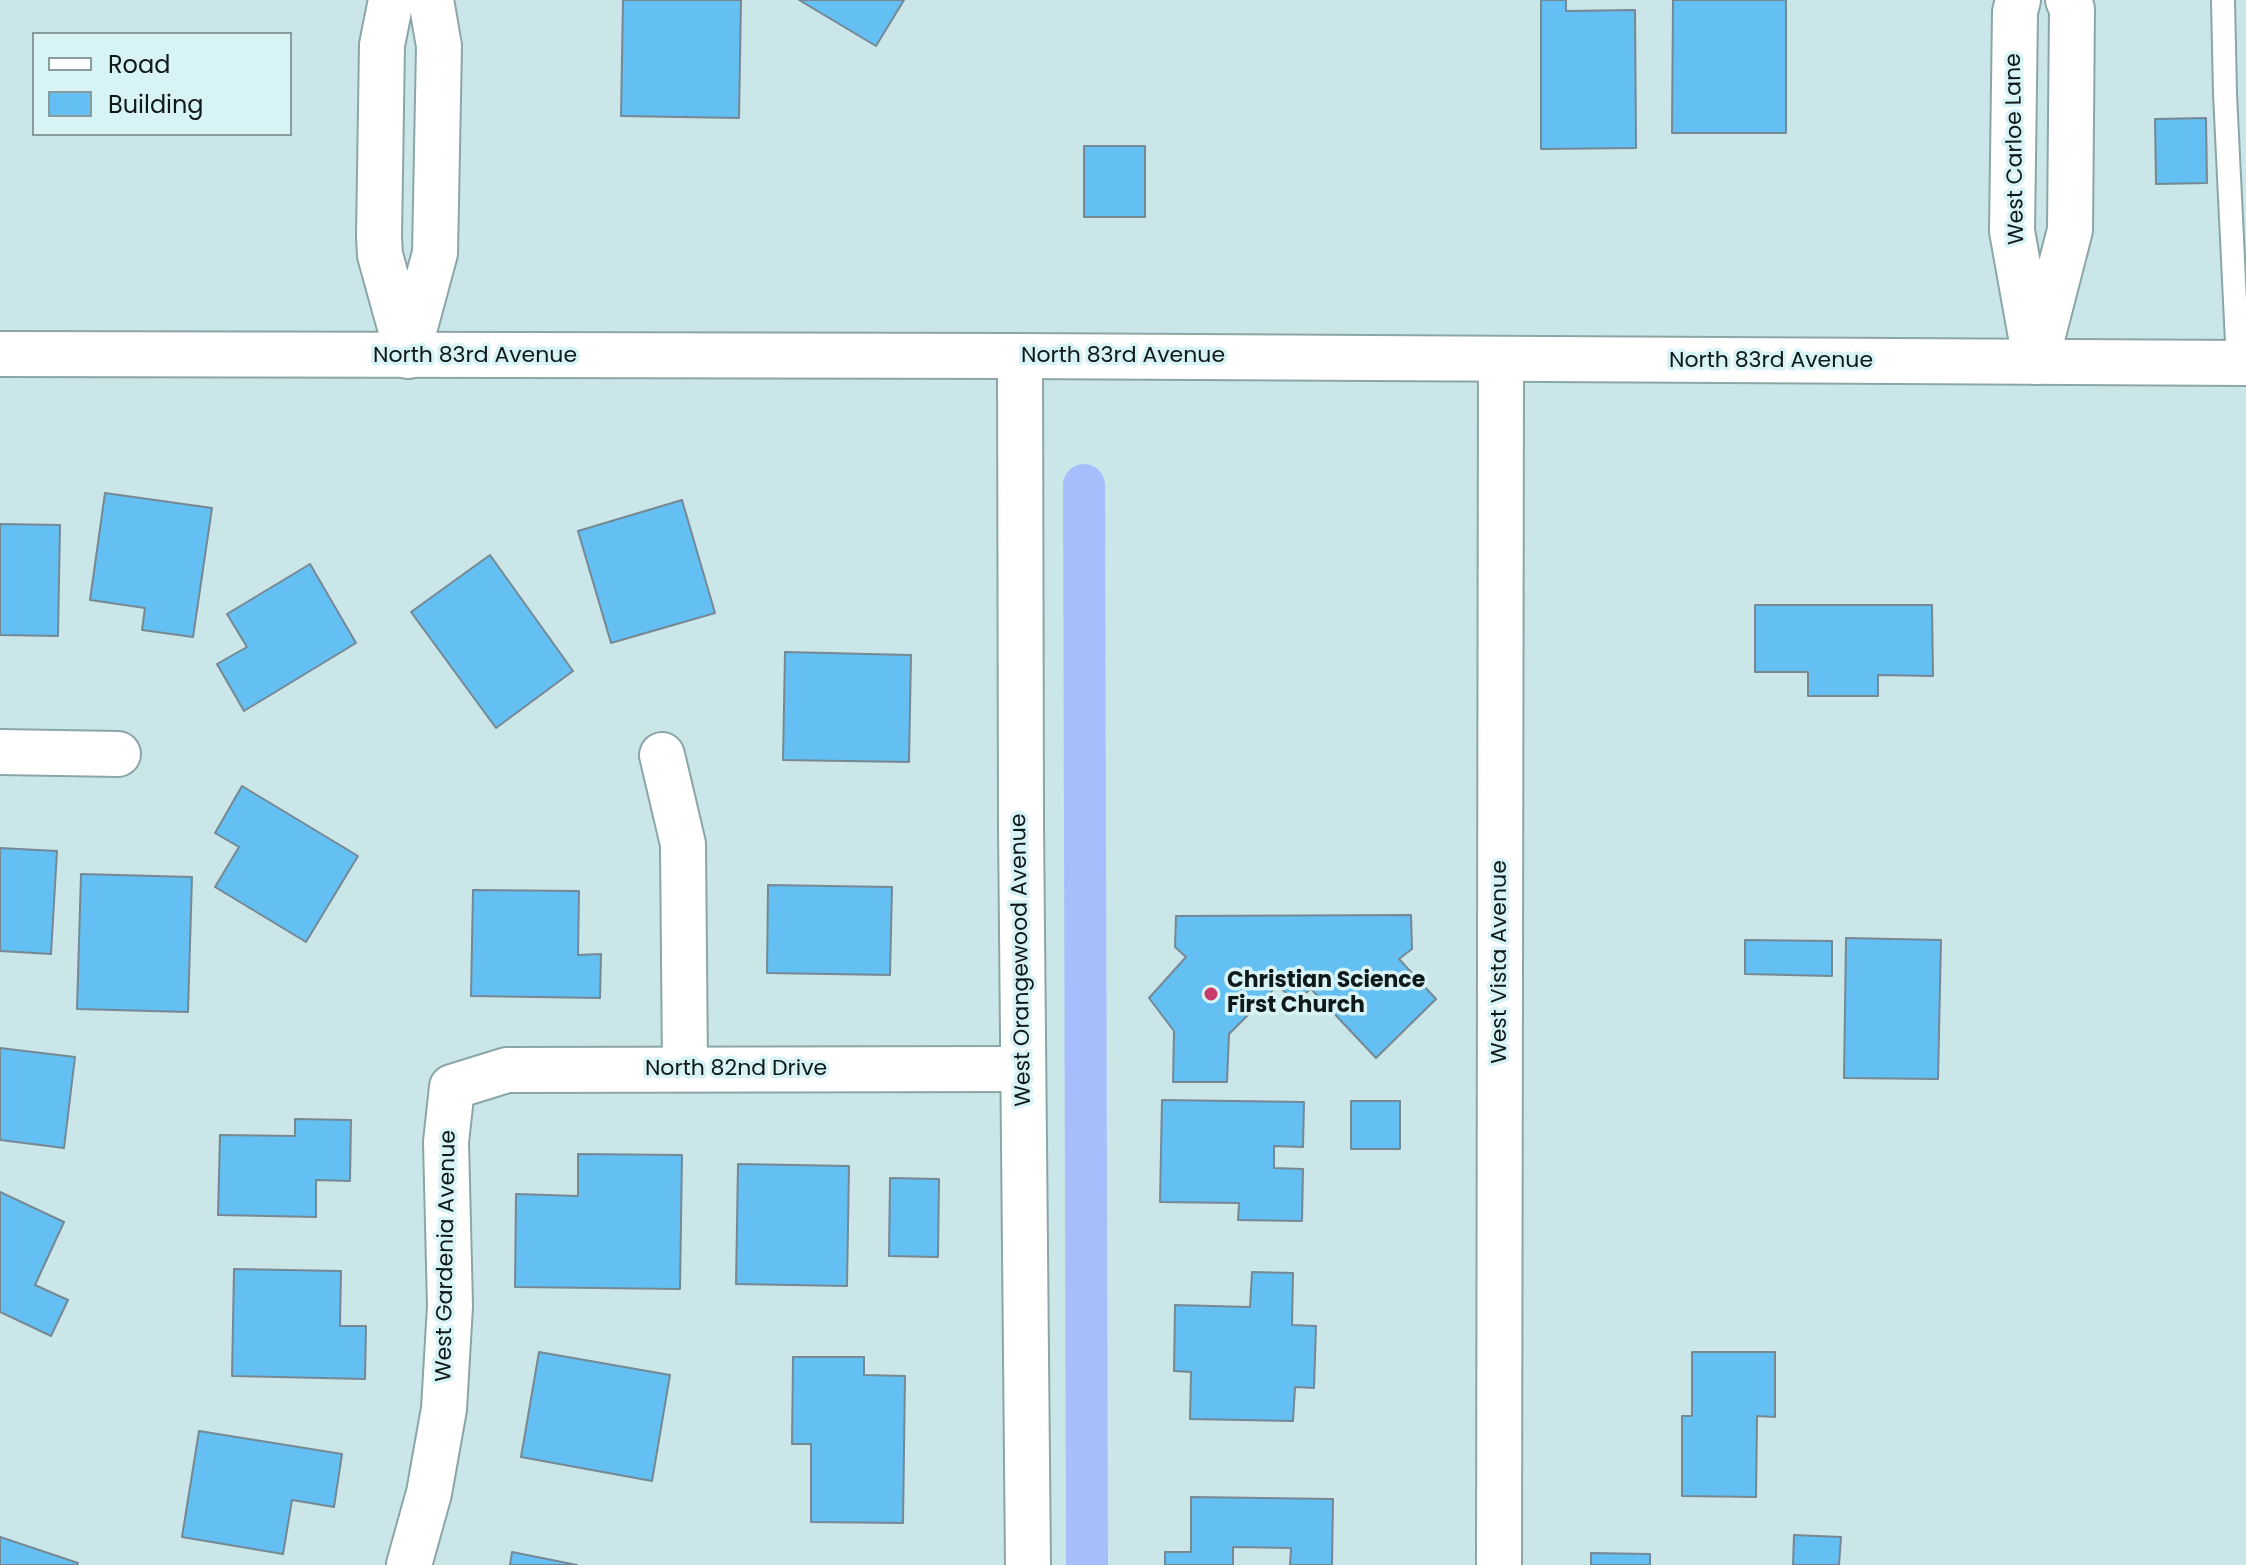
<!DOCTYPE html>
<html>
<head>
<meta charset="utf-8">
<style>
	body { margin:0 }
	#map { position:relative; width:2246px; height:1565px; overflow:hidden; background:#cbe6e8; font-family:Poppins,sans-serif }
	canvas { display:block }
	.legend { position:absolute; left:32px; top:32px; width:260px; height:104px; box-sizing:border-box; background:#d8f3f6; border:2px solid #889c9e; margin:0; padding:10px 14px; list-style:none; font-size:24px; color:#10191a }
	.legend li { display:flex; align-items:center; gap:16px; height:40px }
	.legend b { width:40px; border:2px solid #889c9e }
</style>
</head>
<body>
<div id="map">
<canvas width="2246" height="1565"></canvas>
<ul class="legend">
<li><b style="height:10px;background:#fff"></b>Road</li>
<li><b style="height:22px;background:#64bff2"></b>Building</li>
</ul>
</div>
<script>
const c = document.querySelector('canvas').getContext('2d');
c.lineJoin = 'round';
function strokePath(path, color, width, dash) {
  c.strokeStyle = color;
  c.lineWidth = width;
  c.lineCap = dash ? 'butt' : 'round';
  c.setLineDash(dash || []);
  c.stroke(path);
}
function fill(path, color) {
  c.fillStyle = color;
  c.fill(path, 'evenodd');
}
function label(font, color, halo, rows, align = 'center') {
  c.font = font + ' Poppins,sans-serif';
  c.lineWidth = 7;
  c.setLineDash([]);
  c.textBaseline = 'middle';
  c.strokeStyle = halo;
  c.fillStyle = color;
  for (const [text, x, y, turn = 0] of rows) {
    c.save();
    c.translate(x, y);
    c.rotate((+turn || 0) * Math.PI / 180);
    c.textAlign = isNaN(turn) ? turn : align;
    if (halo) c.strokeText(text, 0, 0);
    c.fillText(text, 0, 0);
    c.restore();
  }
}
strokePath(new Path2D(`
	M1084,485L1087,1565`), '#a6bffc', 42);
const building = new Path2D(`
	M623,0H741L739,118L621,116Z
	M799,0H904L876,46Z
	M1541,0H1566V11L1635,10L1636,148L1541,149Z
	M1673,0H1786V133H1672Z
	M2206,118L2207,183L2156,184L2155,119Z
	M1084,146H1145V217H1084Z
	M105,493L212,508L193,637L142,630L145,608L90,600Z
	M682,500L715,613L611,643L578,531Z
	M0,524L60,525L58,636L0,635Z
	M490,555L573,671L496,728L411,612Z
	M310,564L356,643L244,711L217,664L247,647L227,614Z
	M1755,605H1932L1933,676L1878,675V696H1808V672H1755Z
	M785,652L911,655L909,762L783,760Z
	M242,786L358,856L306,942L215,887L239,847L215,833Z
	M0,848L57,851L51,954L0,951Z
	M81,874L192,877L188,1012L77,1009Z
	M768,885L892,887L890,975L767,973Z
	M473,890L579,891L578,955L601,954L600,998L471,996Z
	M1411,915L1412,949L1399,959L1436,999L1376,1058L1311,989L1296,1000L1277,986L1229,1034L1227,1082H1173L1174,1031L1149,998L1186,957L1175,947L1176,916Z
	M1846,938L1941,940L1938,1079L1844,1078Z
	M1745,940L1832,941V976L1745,974Z
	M0,1048L75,1057L64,1148L0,1140Z
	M1162,1100L1304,1102L1303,1147L1274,1146V1168L1303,1169L1302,1221L1238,1220L1239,1203L1160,1202Z
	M1351,1101H1400V1149H1351Z
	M295,1119L351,1120L350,1181L316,1180V1217L218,1215L220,1135L295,1136Z
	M578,1154L682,1155L680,1289L515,1287L516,1194L578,1196Z
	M738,1164L849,1166L847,1286L736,1284Z
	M890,1178L939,1179L938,1257L889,1256Z
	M0,1192L64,1222L35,1285L68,1300L51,1336L0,1312Z
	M234,1269L341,1271L340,1326H366L365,1379L232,1376Z
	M1252,1272L1293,1273L1292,1325L1316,1326L1314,1388L1295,1387L1293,1421L1190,1419L1191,1372L1174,1371L1175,1305L1250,1307Z
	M539,1352L670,1375L652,1481L521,1457Z
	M1692,1352H1775V1417L1757,1416L1756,1497L1682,1496V1416H1692Z
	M793,1357H864V1375L905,1376L903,1523L811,1522V1444H792Z
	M199,1431L342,1454L334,1507L292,1500L283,1554L182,1537Z
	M1191,1497L1333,1499L1332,1565H1290L1291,1548L1233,1547V1565H1165V1552H1191Z
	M1794,1535L1841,1537L1839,1565H1793Z
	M0,1537L78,1563L77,1565H0Z
	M512,1552L577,1565H510Z
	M1591,1553L1650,1554V1565H1591Z`);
fill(building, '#64bff2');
strokePath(building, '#758894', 2);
const service = new Path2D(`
	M2223,0L2225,94L2238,363`);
const minor = new Path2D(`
	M391,0L382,45L379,237L380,255L408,356
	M2018,0L2015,12L2012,231L2033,348
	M408,353L435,253L439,46L431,0
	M2036,362L2070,230L2072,9L2068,0
	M0,752L118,754
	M662,755L683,844L685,1069
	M409,1565L429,1493L444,1409L450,1306L446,1142L452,1087L507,1070L1023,1069
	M1499,1565L1501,360`);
const tertiary = new Path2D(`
	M1020,356L1021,825L1028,1565`);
const secondary = new Path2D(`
	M0,354L1020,356L2246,363`);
strokePath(service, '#8ca6a8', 26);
strokePath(minor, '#8ca6a8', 48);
strokePath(tertiary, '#8ca6a8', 48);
strokePath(secondary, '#8ca6a8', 48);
strokePath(service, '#fff', 22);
strokePath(minor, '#fff', 44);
strokePath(tertiary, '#fff', 44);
strokePath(secondary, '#fff', 44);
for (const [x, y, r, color] of [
	[1211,994,8,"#c83b6c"]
]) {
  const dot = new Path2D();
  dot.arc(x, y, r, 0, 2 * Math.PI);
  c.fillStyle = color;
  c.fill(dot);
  strokePath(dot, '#d8f3f6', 3);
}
label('22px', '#10191a', '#d8f3f6', [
	["West Carloe Lane",2016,149,-91],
	["North 83rd Avenue",475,356],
	["North 83rd Avenue",1123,356],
	["North 83rd Avenue",1771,361],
	["West Orangewood Avenue",1022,960,-91],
	["West Vista Avenue",1500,962,-90],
	["North 82nd Drive",736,1069],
	["West Gardenia Avenue",447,1256,-89]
]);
label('bold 22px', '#10191a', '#d8f3f6', [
	["Christian Science",1227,981],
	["First Church",1227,1006]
], 'left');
</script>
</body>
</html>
